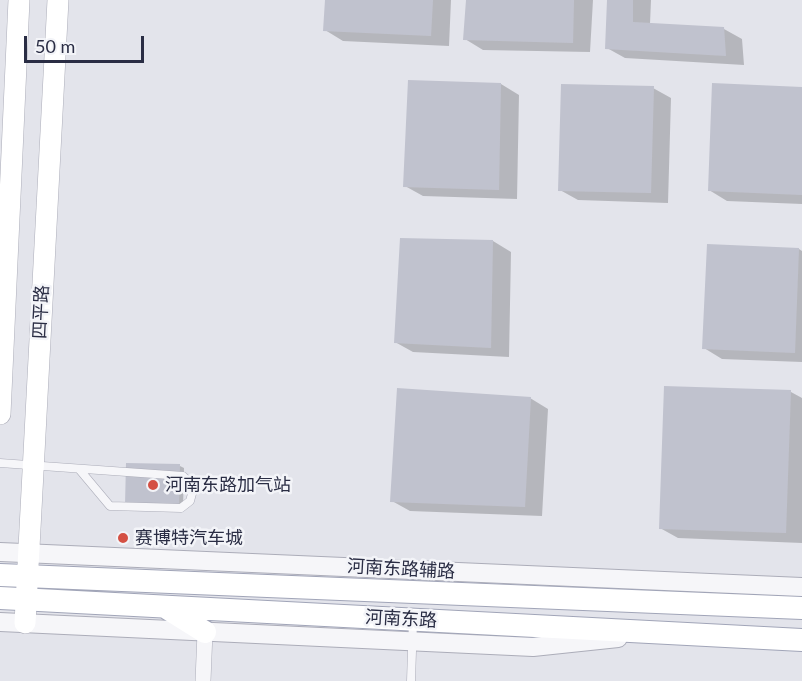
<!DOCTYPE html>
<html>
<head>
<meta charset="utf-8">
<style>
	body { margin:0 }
	#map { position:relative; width:802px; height:681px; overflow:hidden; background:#e3e4eb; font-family:Lato,sans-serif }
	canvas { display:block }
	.scale { position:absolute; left:24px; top:36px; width:120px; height:27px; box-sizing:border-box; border:3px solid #2a2d44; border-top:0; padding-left:8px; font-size:18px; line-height:21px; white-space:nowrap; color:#2a2d44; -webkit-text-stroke:4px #f3f4f8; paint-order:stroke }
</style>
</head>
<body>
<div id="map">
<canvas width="802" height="681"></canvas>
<div class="scale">50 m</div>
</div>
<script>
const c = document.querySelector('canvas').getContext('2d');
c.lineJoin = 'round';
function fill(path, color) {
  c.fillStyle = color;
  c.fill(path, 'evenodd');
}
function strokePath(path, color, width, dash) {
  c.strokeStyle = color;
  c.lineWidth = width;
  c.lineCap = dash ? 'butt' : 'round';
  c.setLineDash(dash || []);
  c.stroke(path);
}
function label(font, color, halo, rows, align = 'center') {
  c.font = font + ' Lato,"Noto Sans SC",sans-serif';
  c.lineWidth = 5;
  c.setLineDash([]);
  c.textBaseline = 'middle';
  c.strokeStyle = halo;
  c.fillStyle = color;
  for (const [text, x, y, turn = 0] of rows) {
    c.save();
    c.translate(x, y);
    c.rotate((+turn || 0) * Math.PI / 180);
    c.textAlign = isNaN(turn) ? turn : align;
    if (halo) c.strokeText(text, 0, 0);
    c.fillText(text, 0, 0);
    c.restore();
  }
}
fill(new Path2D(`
	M327,0H451L449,46L343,41L325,30Z
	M467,0H593L590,52L483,50L465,39Z
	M609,0H651L650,24L724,29L742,39L744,65L625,58L607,48Z
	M501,84L519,95L517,199L423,196L405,186Z
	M653,88L671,98L668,203L578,200L560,190Z
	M802,88V204L727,201L709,190Z
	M493,241L511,252L509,357L413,352L395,342Z
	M708,245L799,249L802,251V362L722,359L704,348Z
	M665,387L791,392L802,398V543L678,538L660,528Z
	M530,398L548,409L542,516L410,511L392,501Z
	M180,466L184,468L183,508L131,507Z`), '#0003');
fill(new Path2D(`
	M325,0H433L431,36L323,31Z
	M466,0H574L573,43L463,40Z
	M607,0H633V22L724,27L726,56L605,49Z
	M408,80L501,83L499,190L403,187Z
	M712,83L802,87V195L708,191Z
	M561,84L654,86L651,193L558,191Z
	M400,238L493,240L491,348L394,343Z
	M707,244L799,248L795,353L702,349Z
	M664,386L791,390L786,533L659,529Z
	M397,388L531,397L525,507L390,502Z
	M126,463L180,464L179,507L125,505Z`), '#c0c2ce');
const service = new Path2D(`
	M0,463L183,476L191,484L193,490L190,501L181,508L110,506L79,469
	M411,681L413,621`);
const minor = new Path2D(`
	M203,681L205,632`);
const tertiary = new Path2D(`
	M0,552L802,587
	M0,622L533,647L618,638`);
const secondary = new Path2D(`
	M0,414L19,0
	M25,623L58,0`);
const primary = new Path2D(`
	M0,575L802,608
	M0,598L802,640
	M165,607L205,632`);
strokePath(service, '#acadb9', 9);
strokePath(minor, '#acadb9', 16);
strokePath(tertiary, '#acadb9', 20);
strokePath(secondary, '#acadb9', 22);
strokePath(primary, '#a1a5b8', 24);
strokePath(service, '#f6f6f9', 8);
strokePath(minor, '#f6f6f9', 15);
strokePath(tertiary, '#f6f6f9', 18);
strokePath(secondary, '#fff', 21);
strokePath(primary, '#fff', 22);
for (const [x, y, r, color] of [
	[153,485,6,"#d45044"],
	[123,538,6,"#d45044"]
]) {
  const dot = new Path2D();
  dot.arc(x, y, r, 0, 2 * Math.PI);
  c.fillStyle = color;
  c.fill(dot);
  strokePath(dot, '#f3f4f8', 2);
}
label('18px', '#2a2d44', '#f3f4f8', [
	["四平路",41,312,-87],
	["河南东路辅路",401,569,3],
	["河南东路",401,619,3]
]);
label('18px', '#2a2d44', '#f3f4f8', [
	["河南东路加气站",165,485],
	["赛博特汽车城",135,538]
], 'left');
</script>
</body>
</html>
